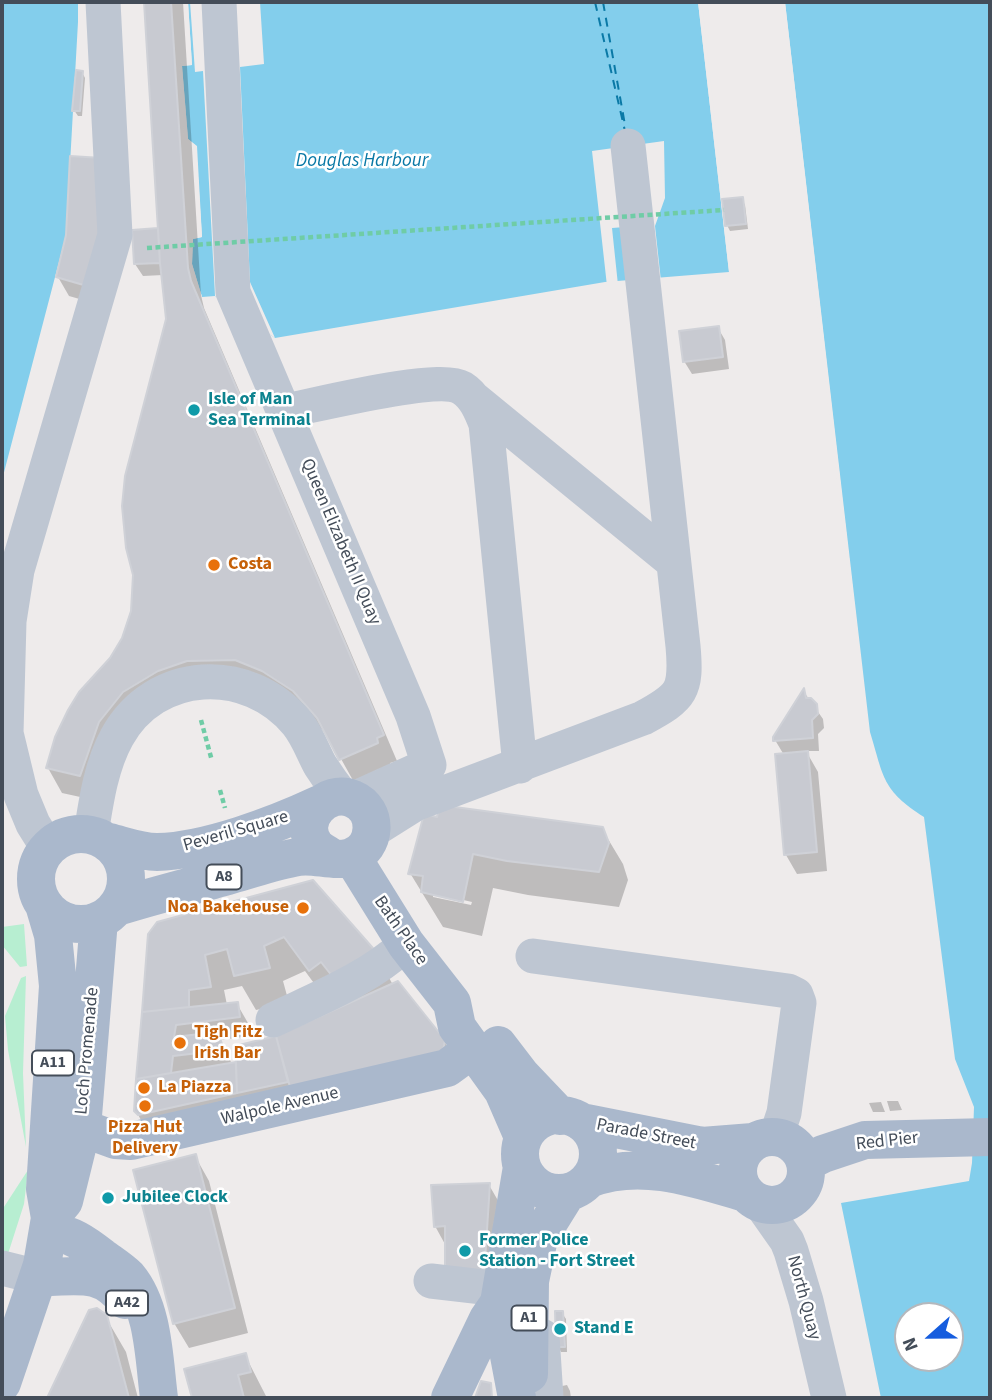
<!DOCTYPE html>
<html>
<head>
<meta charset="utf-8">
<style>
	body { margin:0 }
	#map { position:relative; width:992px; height:1400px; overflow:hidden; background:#eeebeb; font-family:"Source Sans 3",sans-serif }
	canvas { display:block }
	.frame { position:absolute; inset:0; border:4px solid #444d59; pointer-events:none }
	.north { position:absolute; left:894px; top:1302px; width:70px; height:70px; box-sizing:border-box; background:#fff; border:2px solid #b4b8bd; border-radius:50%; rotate:249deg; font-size:19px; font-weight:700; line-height:28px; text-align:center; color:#444d59 }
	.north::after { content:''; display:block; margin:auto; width:24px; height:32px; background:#165dde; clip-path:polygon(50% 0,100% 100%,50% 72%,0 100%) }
</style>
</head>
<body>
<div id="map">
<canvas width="992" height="1400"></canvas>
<div class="frame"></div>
<div class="north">N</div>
</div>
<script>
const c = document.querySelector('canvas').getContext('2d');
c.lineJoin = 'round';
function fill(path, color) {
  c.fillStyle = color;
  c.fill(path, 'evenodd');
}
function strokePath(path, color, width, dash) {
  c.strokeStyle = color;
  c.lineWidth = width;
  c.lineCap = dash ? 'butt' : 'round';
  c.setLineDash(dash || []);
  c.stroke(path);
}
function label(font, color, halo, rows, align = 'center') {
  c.font = font + ' "Source Sans 3",sans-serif';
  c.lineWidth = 5;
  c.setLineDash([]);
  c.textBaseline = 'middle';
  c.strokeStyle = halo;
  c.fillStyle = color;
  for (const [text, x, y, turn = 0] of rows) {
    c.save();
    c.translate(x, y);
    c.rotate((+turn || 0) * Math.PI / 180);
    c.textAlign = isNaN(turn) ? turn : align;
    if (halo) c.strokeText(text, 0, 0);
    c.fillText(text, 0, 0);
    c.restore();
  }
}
fill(new Path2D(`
	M24,924L27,966L20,967L2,945V927Z
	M26,976L23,1073L26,1147L8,1050L5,1016L21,978Z
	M28,1170L24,1204L7,1257L2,1256V1210Z`), '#b7eed1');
fill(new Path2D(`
	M2,2H78V22L66,235L2,480Z
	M188,2H698L729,272L605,282L275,338L215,296L202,297L192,264L193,239L202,237L197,146L188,139L182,66L192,65Z
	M785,2H990V1398H881L841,1203L969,1181L972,1163L974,1107L955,1059L924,817C882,790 884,778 870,732ZM908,1316H950V1358H908Z`), '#83ceec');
fill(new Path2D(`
	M185,2H188L192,65L182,66L188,139L196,146L202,237L193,239L192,264L202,297L198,296L189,264L190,238L198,234L193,148L184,139L179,66L181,63L188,62Z
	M190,2H260L264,64L240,67L250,282L275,338L215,296L203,71L195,72Z
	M698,2H702L732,272H729Z
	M781,2H785L859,644H856Z
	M664,141L665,198L655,226L661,281L632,284L625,227L612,228L618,285L607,286L592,151Z`), '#eeebeb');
fill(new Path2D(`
	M146,2H183L201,295L204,308L397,761L390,763L391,768L355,784L330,739L310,716L202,686L137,717L94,800L62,793L48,768L123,639L133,611L168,319L163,275L143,276L135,264L160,235Z
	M82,72L85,78L82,116H78L74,110Z
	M742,199L745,205L748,229L730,231L727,225Z
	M110,255L97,304L69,296L58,277Z
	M718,328L725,340L729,369L692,374L684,361Z
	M804,692L823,719L824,728L818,734L819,751H806L818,772L827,871L797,874L786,855L784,755L775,740Z
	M439,819L602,829L623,864L628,880L619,907L528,895L493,888L482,936L443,927L410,873ZM433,893L472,902L471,905L433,897Z
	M313,882L377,956L393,985L444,1041L459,1067L147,1131L136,1111L149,935ZM305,971L330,1005L277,1038L237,1048L238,1066L232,1064L220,1040L250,1036L248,1023L237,1004L227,1005L224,990L242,986L256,1010L289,1003L283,981Z
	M887,1101H898L902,1110L890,1111Z
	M881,1102L885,1112H873L869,1103Z
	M195,1156L209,1181L248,1333L189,1348L174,1323Z
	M489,1185L500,1204L495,1294L446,1246L435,1226Z
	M90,1312L105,1316L126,1352L138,1398H49Z
	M562,1313L566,1319L567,1352H561L558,1346Z
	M245,1355L267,1398H194L187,1370Z
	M567,1385L570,1391L571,1398H563L562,1386Z`), '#0003');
strokePath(new Path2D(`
	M595,2L625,131
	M603,2L625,125`), '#0a79a6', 2, [9, 7]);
const building = new Path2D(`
	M144,2H171L188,268L191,281L384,735L377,738L378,743L339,760L317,718L293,691L262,671L235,660L187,661L158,671L123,692L99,722L80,776L46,768L55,737L68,710L79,692L110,658L122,638L131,611L133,575L126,548L122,506L125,476L166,319L160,263Z
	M76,70L83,71L80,111H72Z
	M70,156L102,158L100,235L87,286L56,277L66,235Z
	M743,197L746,224L725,226L722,199Z
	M158,228L160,263L134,264L132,230Z
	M719,326L723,357L683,362L679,331Z
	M804,688L806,698H811L817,704L818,714L812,720L813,738L773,741V737Z
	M808,751L817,852L784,855L775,754Z
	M440,805L603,827L609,843L599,872L507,861L473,854L463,902L421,892L423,876L408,874L424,814L437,817Z
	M313,880L379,955L336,981L321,962L309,971L284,937L264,946L270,968L234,976L227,949L205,955L211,987L189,990V1007L142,1012L148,934L157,922Z
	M398,981L445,1040L443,1051L290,1087L276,1036Z
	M238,1002L240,1017L176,1025L174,1037L218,1032L224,1050L173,1056L171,1073L136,1079L142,1012Z
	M276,1036L288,1082L237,1093L235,1046Z
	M236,1062L237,1093L138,1115L134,1111L136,1079Z
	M196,1154L235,1308L173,1324L133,1170Z
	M490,1183L484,1276H445V1226L434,1227L431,1185Z
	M97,1308L107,1315L129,1398H47L89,1310Z
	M555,1311H563L565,1347H556Z
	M246,1353L251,1372L238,1375L244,1398H192L184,1369Z
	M481,1381L491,1383L492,1398H475Z`);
fill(building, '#c8cad1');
strokePath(building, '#cfd1d7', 2);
strokePath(new Path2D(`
	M201,720L212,761
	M220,790L225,808`), '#6fcca6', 4.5, [5, 3.5]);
strokePath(new Path2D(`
	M219,2L233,292L413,716L429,765L354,799
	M474,399L672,561
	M285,411C317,405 439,374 462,388C475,396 481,411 486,424L520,766
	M372,831L415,804L643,718C682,697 687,691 683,646L628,146
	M91,834C96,802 101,766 117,737C155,668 248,664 297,723C307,735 313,752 320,765C327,776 334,786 342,796
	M48,848L33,824L21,795L6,733L9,621L17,570L115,235L103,2
	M533,956L788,991L796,995L799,1003L784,1113L776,1137
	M273,1020C319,998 368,979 406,944
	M761,1204L787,1241L791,1251L806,1301L829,1398
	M2,1268L38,1277
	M431,1281L500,1289
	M542,1336L546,1398`), '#bec6d2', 35);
strokePath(new Path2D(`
	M36 879a45 45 0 1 1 90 0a45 45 0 1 1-90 0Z
	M109,842C125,846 141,852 157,852C206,851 275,825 320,804
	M352,857L406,944L452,1003L457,1027L503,1091L523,1137
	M117,907C155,895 193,886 231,875C253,869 275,861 298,857C315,854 335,863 351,857C377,848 379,810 353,799C327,787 296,820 315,845C319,850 327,854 332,858
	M498,1045L521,1075L560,1116
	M520 1154a39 39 0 1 1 78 0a39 39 0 1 1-78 0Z
	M581,1122L702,1146L753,1142
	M82,1128L115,1140L131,1141L447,1068L473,1049
	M738 1171a34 34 0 1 1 68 0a34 34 0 1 1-68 0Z
	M805,1163L823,1154L865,1140L990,1137
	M589,1179C640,1159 695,1178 745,1193
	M59,1207L64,1201L82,1128L99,920
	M49,1230C72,1235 83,1242 102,1257C110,1263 121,1270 128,1277C154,1308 154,1360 159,1398
	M38,1277C75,1278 99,1267 125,1300
	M529,1374L530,1281L539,1238L567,1193
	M2,1383L42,1265L50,1218L45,1189L58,986L53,935L45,908
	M450,1398L488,1319L499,1303
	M517,1398L499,1303L522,1167`), '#aab8cc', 38);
strokePath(new Path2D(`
	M147,248L724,210`), '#6fcca6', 4.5, [5, 3.5]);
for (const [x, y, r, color] of [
	[194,410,7,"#0f9aa8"],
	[214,565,7,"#e8710a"],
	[303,908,7,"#e8710a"],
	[180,1043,7,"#e8710a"],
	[144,1088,7,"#e8710a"],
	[145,1106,7,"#e8710a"],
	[108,1198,7,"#0f9aa8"],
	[465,1251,7,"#0f9aa8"],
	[560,1329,7,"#0f9aa8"]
]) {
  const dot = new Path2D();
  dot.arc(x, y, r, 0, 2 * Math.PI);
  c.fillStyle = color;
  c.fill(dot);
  strokePath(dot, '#fff', 2.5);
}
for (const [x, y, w] of [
	[224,877,35],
	[53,1063,42],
	[127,1303,42],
	[529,1318,35]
]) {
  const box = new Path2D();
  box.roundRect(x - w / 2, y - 12.5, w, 25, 5);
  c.fillStyle = '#fff';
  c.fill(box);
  strokePath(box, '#444d59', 2);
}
label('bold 16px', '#444d59', null, [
	["A8",224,877],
	["A11",53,1063],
	["A42",127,1303],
	["A1",529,1318]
]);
label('bold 18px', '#0d838f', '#fff', [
	["Isle of Man",208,400],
	["Sea Terminal",208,421],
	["Jubilee Clock",122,1198],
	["Former Police",479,1241],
	["Station - Fort Street",479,1262],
	["Stand E",574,1329]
], 'left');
label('18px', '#444d59', '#fff', [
	["Queen Elizabeth II Quay",340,542,67],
	["Peveril Square",236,832,-16],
	["Bath Place",400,931,55],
	["Loch Promenade",88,1051,-85],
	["Walpole Avenue",280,1107,-13],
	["Parade Street",646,1135,11],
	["Red Pier",887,1142,-6],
	["North Quay",803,1298,75]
]);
label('bold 18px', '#c56008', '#fff', [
	["Costa",228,565],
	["Noa Bakehouse",289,908,"right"],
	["Tigh Fitz",194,1033],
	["Irish Bar",194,1054],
	["La Piazza",158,1088],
	["Pizza Hut",145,1128,"center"],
	["Delivery",145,1149,"center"]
], 'left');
label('italic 19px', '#0a79a6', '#fff', [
	["Douglas Harbour",362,162]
]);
</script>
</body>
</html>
